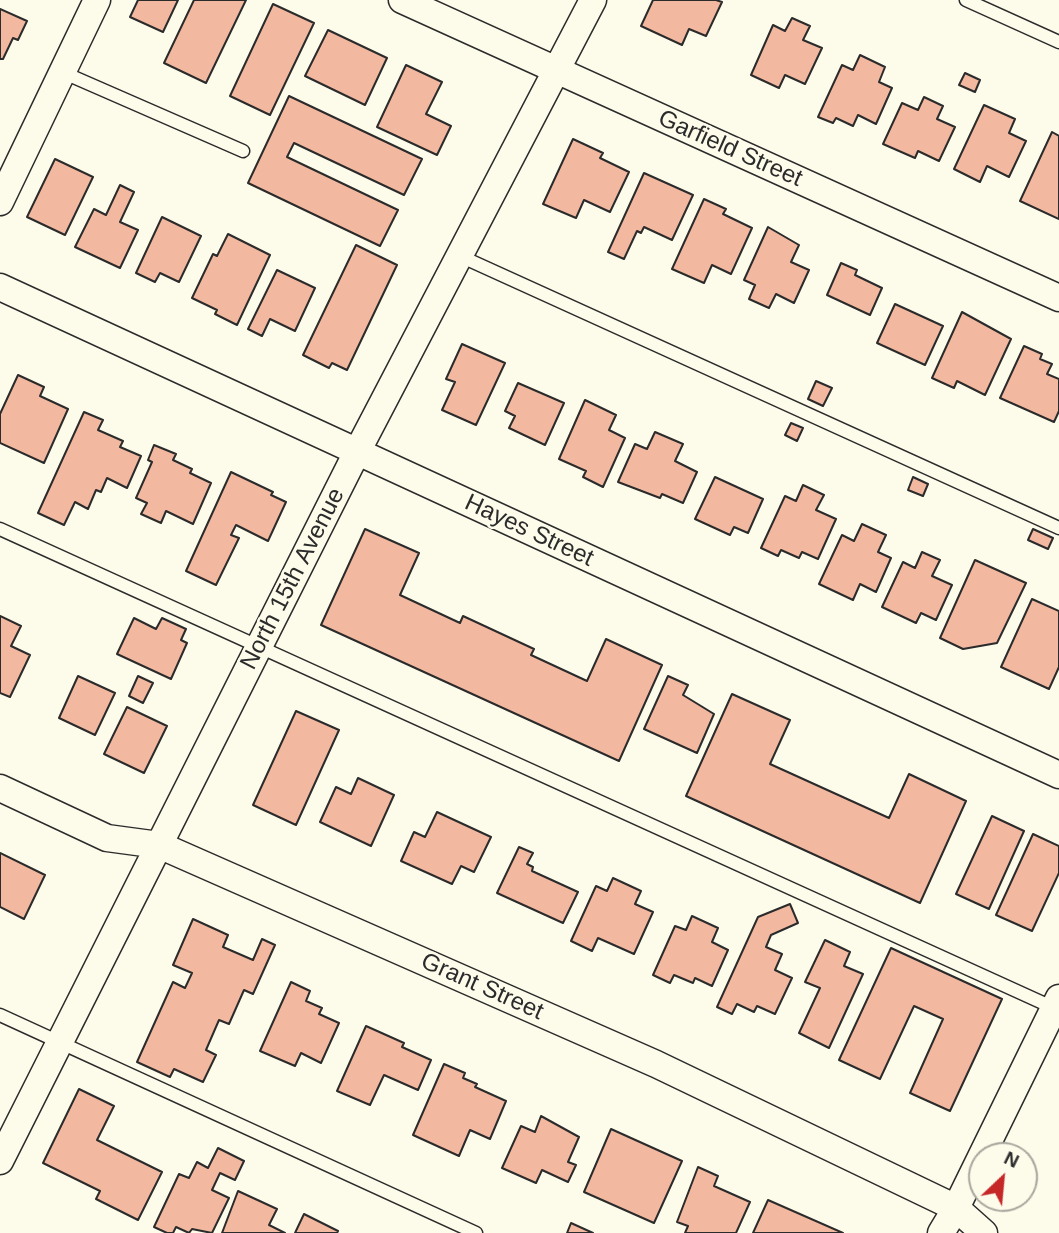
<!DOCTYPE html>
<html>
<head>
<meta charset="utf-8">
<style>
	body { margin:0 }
	#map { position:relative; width:1059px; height:1233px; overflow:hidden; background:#fdfbea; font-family:Arial,sans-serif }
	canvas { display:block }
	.north { position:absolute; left:968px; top:1142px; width:70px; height:70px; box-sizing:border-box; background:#fdfbea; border:2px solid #a9a89e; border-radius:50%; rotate:26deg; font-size:19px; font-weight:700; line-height:28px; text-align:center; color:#2b2b2b }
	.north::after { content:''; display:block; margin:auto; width:24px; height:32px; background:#c62828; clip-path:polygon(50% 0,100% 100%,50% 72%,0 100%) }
</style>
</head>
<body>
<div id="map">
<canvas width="1059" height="1233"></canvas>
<div class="north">N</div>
</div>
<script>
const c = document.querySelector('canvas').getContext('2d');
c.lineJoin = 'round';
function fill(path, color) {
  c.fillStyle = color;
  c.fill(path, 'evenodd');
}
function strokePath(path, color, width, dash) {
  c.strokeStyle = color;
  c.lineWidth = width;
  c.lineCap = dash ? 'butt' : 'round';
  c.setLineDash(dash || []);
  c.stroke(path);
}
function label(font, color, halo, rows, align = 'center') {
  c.font = font + ' Arial,sans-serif';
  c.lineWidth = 5;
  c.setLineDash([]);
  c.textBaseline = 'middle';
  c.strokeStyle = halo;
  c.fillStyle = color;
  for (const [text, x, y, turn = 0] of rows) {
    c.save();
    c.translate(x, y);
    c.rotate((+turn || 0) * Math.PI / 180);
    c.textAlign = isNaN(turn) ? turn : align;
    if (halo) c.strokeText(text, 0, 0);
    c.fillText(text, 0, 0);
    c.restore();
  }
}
const building = new Path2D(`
	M138,0H178L163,32L130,17Z
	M194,0H246L206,83L164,63Z
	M653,0H716L722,2L706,36L689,29L682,45L641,26Z
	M273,4L314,23L270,115L230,96Z
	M0,9L27,21L18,40L13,38L3,59H0Z
	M792,18L810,26L803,40L822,48L805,84L785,75L779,88L751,75L773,25L785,31Z
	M328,30L387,58L365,105L305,76Z
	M860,55L885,67L879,82L892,88L876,124L858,115L853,126L836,118L833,123L818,117L842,65L853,70Z
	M406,65L442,82L426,114L451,126L437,155L377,127Z
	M965,73L980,80L975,92L959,85Z
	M289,96L422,159L404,195L294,143L287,157L398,210L380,246L248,183Z
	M924,97L943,106L937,119L955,127L939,161L918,151L915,158L883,144L902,103L918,110Z
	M984,105L1015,119L1009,133L1026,141L1009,177L987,166L980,182L954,169Z
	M1052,132L1059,136V219L1020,201Z
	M573,139L603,153L600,158L629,172L610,212L584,200L576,218L543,204Z
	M55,159L93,177L65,235L27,217Z
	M644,173L693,195L672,240L644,227L641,233L637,231L624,259L608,252Z
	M120,185L134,192L120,222L138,230L120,268L75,247L94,209L106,215Z
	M704,199L726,209L723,214L752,228L731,274L712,265L704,283L672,269Z
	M162,217L201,236L179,282L160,273L155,282L136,273Z
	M768,227L799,245L791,262L809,270L794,303L776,294L769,308L749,299L755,285L744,280Z
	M228,234L270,255L237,325L215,314L217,310L192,298L213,254L217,256Z
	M356,245L397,265L347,370L332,363L329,368L303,355Z
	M841,263L857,270L855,275L882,288L870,315L827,295Z
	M277,270L315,288L295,331L270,319L262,336L248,329Z
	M895,304L943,326L925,365L877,343Z
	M962,312L1011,339L985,395L957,381L954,388L932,378Z
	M462,344L505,363L476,425L442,410L455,382L446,379Z
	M1024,346L1042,354L1040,359L1052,364L1047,374L1059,379V411L1054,422L1000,398Z
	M18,375L44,387L40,396L68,409L44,463L0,443V414Z
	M816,381L832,388L823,406L808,399Z
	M518,383L564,403L545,445L509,428L515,416L505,411Z
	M585,400L616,415L609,430L625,438L603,487L583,477L586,471L559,459Z
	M84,412L103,420L98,430L123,441L120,447L141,456L127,488L107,478L101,492L96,490L88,509L75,502L64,525L38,513Z
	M791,423L803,428L797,441L785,435Z
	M655,432L683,444L675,461L697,472L683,503L662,494L660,498L618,482L635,444L647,449Z
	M154,445L176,454L173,460L192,469L190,473L211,483L193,524L166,511L161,523L141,514L147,503L136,498L152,462L148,460Z
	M231,472L273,492L271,495L286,502L268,541L236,525L231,535L239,538L216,585L186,571Z
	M715,477L763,499L748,533L734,527L730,535L695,519Z
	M913,477L928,484L923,496L908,490Z
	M803,485L824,495L816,510L836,519L818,559L802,552L799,558L781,550L778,556L761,548L785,496L796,501Z
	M862,524L886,535L878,552L891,558L876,592L860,584L853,600L819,584L842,535L854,541Z
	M365,529L419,553L400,595L460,623L463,616L534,649L531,655L587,681L606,639L662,665L619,761L321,625Z
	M1033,529L1053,538L1048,549L1028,540Z
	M922,552L940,560L932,576L952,585L936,620L921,613L916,623L882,607L903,562L915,568Z
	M975,560L1026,583L997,643L963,649L940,638Z
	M1032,599L1059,611V667L1049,689L1001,667Z
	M0,616L21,626L11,646L30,655L10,697L0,693Z
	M134,618L156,629L162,618L186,629L181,640L187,643L171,679L117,654Z
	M78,676L115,693L95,735L59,718Z
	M138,676L153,683L143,703L129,696Z
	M668,676L688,685L683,695L714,714L697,753L644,729Z
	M732,694L790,720L770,764L889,818L909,774L966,801L920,903L686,796Z
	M127,707L167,726L144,773L104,754Z
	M296,711L339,730L296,825L253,805Z
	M358,778L394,795L371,846L320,822L336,787L351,794Z
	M437,812L491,837L474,872L461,866L452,884L401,861L414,832L425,837Z
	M992,816L1024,831L989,909L956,894Z
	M1033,834L1059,846V873L1032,931L996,915Z
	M519,847L533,853L527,864L533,867L532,871L578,892L563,923L497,893Z
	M0,853L45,875L24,919L0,907Z
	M613,878L641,891L635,904L653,912L634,954L598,938L592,951L571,941L596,886L607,891Z
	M790,904L798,923L771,935L766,947L782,954L775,970L792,978L775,1014L757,1006L754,1012L737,1004L732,1014L717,1007L758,917Z
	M692,916L718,928L712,942L728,950L712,986L695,978L693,983L674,975L670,983L653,975L675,926L686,930Z
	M193,919L228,935L223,947L253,960L262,939L275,945L253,994L244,990L229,1024L219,1020L206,1050L216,1055L203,1082L174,1069L170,1077L137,1062L173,982L185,988L192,973L173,965Z
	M825,940L850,952L844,966L863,974L829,1048L799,1033L820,988L805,982Z
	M891,948L1002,999L950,1111L910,1093L943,1019L914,1006L880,1079L839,1060Z
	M291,982L310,991L306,1001L322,1008L319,1014L339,1023L321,1063L301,1053L295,1066L260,1051Z
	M366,1026L404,1043L402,1047L431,1060L418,1090L384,1075L370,1105L337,1091Z
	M444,1064L465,1073L463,1078L477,1084L475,1087L506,1101L490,1139L470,1130L459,1156L413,1135Z
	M79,1089L114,1106L97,1140L162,1172L138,1220L96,1199L100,1191L43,1163Z
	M541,1116L579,1137L568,1162L576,1165L568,1182L542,1170L536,1183L502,1168L521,1126L535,1132Z
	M611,1129L682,1161L654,1223L584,1192Z
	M218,1148L244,1161L235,1180L220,1173L212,1190L229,1198L212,1233L192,1229L189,1233L176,1227L173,1233H167L154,1227L179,1174L189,1178L197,1162L208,1168Z
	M698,1167L718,1176L714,1186L750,1202L736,1233H685L688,1226L677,1222Z
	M238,1191L277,1209L269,1225L285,1233H222Z
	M768,1200L843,1233H753Z
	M304,1214L338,1231L337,1233H295Z
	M571,1223L593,1233H567Z`);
fill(building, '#f2b8a0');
strokePath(building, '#2b2b2b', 2);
const service = new Path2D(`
	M966,0L1059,42
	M62,72L243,151
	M460,256L1059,528
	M0,529L1054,1008
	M0,1015L476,1233`);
const minor = new Path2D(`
	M402,0L1059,298
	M0,202L97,0
	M0,287L1059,775
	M0,788L107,838L159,845L656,1064L956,1208L984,1233
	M0,1161L357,452L593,0
	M941,1233L956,1208L1059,998`);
strokePath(service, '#2b2b2b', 15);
strokePath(minor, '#2b2b2b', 29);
strokePath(service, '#fdfbea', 12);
strokePath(minor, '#fdfbea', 26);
label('24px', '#2b2b2b', '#fdfbea', [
	["Garfield Street",730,149,24],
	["Hayes Street",529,531,25],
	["North 15th Avenue",293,579,-63],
	["Grant Street",482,987,24]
]);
</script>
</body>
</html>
